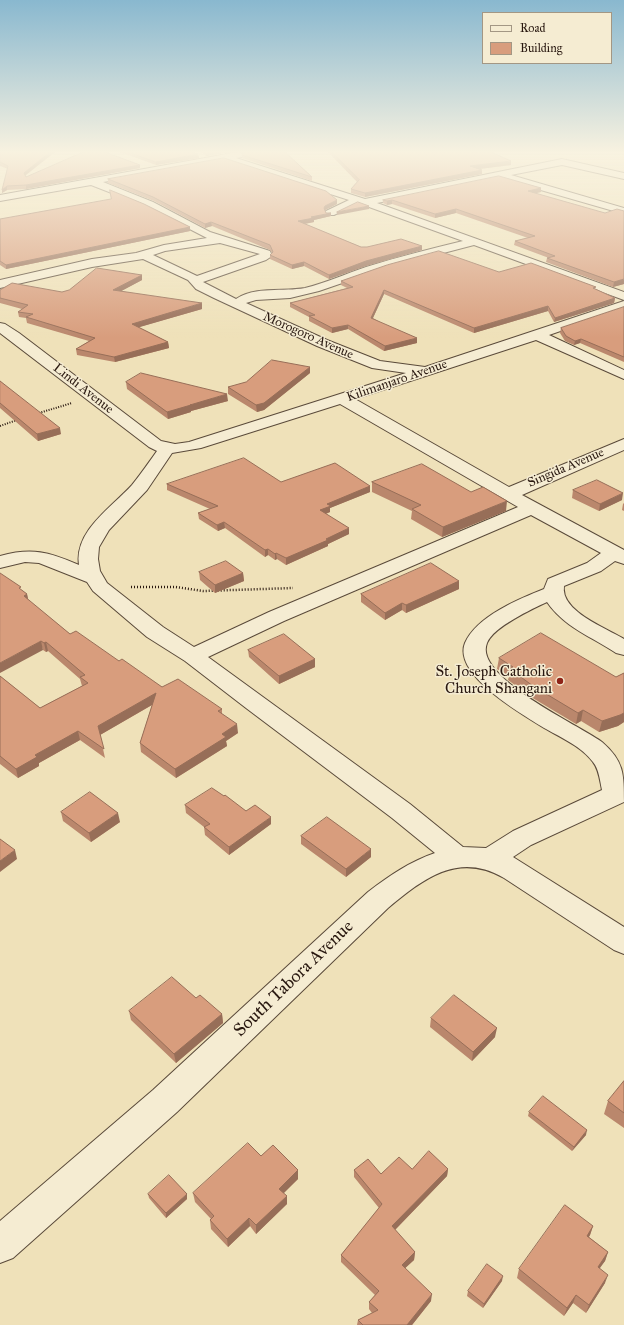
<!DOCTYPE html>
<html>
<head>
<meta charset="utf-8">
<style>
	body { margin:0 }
	#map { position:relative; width:624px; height:1325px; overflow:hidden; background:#efe1b9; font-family:"IM FELL Great Primer",serif }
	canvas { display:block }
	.legend { position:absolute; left:482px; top:12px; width:130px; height:52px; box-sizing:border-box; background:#f5ecd2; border:1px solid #a39784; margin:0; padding:5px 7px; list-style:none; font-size:12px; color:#291810 }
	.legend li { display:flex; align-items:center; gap:8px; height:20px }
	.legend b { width:20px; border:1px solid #a39784 }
</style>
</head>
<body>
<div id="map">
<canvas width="624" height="1325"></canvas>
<ul class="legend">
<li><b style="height:5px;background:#f5ecd2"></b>Road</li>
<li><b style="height:11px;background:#d89d7d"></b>Building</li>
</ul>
</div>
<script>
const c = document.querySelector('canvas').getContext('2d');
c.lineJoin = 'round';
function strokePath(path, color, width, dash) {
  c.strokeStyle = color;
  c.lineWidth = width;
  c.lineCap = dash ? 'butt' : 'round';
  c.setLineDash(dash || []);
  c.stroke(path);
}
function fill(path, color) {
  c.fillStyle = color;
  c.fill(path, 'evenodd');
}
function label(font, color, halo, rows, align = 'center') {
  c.font = font + ' "IM FELL Great Primer",serif';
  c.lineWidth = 3;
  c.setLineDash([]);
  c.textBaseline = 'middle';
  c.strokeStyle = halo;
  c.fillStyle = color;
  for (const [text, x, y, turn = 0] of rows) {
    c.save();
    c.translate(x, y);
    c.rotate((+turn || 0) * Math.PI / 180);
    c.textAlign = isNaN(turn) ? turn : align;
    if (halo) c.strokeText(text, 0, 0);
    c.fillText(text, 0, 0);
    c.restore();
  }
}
const minor = new Path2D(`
	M238,152L244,155L242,157L236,158L365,199L562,159L624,173V179L562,165L511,175L624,208V214L499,178L377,203L624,292V300L474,245L386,268L319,291L290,298L256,300L246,303L327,340L380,361L425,367L624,301V309L549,335L624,370V379L536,340L355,399L509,487L624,439V450L522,495L624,550V564L615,561L601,571L564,586C560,611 606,628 624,639V655L616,653C592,637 564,627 547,602C532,609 493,627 487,643C473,677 579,725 602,742C624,761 624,774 624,802L531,845L513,857L624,927V954L614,950L504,878C458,851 423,879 388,908L177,1112L13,1258L0,1263V1221L153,1090L368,892C389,876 409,862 435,853L392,818L246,708L185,661L147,637L93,591L87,582L39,563L25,562L0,568V556C32,547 49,552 79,565C74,531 112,507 132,485C141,474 149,462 157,451L149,447L0,333V323L5,324L19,333L161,441L175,444L189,442L406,373L372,368L317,346L214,298L196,289L188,280L143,259L92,267L0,288V280L92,259L136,253L164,245L207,238L145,206L91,185L0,201V195ZM224,160L349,200L326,211L325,213L326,215H334L358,203L463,241C430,249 398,257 366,267C345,274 326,283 305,288C284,292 255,286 236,299L203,282L266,260L272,256L270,251L210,232L153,202L103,182ZM220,243L260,254L197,276L153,255L165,251ZM340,404L518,507L269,612L194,647L163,627L107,583L100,571L98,559L99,547L109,530L147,490L172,453L201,448ZM531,515L601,553L587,563L548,579L544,589C519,599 477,616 465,643C452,675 525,716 546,729C562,738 582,747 593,762C599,769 600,781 602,790L513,831L486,848L463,847L410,804L208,657L284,621Z`);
strokePath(minor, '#5a4a3a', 2);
strokePath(new Path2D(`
	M39,413L72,403
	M0,426L17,420`), '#291810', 2, [1, 1.5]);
strokePath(new Path2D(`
	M131,587H176L203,591L293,588`), '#291810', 2.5, [1, 2]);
fill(minor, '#f5ecd2');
fill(new Path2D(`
	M0,152H55L25,176L26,177L140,165V168L26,189L7,190L2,193L8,169L0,166Z
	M120,152H189L198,154L199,158L156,165Z
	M201,152H230L206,156Z
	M242,152H285L312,177V181L242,158V155L244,154Z
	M328,152H491L511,165L480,169L482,174L365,197L351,193V189L357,182Z
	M108,179L337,204L325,210L326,213H331V216L314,220V222L305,224L361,247L422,246V250L366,266L329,279L304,266L292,269L270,259V255L272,253L270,250L212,226L205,228L154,201L108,183Z
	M541,188V192L535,193L624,284L613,287L546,262L547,258H549L514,245L515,241L528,238L456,213L435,218L392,204L387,205L383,203V200Z
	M0,219L190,227V231L6,269L0,265Z
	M499,272L596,289L615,298L614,303L554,322L548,311L474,333L384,294L373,318L417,343L384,351L348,329L332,333L309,321V317L290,307V303L347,288L341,285V281Z
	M142,275V280L121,291L202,309L139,327L168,342L169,348L115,362L77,355L76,349L89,341L27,323L26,318L19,317L18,312L22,309L0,303V290L62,292Z
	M624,307V362L580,343L574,345L565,341L560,333L561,328Z
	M310,373L264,410L257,412L228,394V387Z
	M0,381L61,434L38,441L0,408Z
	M126,382L228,401L191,411V412L168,419L127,389Z
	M281,482L370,486V492L330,508V512L326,514L349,534L328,544V546L286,565L277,559L275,560L268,555L265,557L225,528L218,531L199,519L198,513L210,509L167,490V484Z
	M372,482L471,492L506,511L442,537L411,519L412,511L372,492Z
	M573,490L622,500L599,511L572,498Z
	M624,503V511L622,510L623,504Z
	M199,572L243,573L244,581L215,593L200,580Z
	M459,581V589L406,613L402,610L385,620L361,602V594Z
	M22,591L27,594L28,600L70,634L119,661L162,687L222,709V714L238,733L226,741L227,746L176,778L141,752L140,743L152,705L100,735L105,758L80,740L39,763V766L18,778L0,764V676L40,708L82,686L80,679L48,651L46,652L43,650Z
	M248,650L315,659V667L279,684L249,657Z
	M499,658L616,677L624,673V722L618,726L599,732L581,721L576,724L531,697L508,680L509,676L497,669Z
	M224,796L246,811L271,824L229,855L205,835L204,827L186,813L185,805Z
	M61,812L120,822L91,842L63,821Z
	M301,836L371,857L346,877L301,844Z
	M196,998L222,1014L223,1023L176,1063L131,1020L129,1011Z
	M431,1018L495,1037L472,1061L430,1027Z
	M624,1081V1128L604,1114L608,1101Z
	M529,1112L586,1135L572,1151L528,1116Z
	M261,1156L298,1179L283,1193L287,1204L256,1234L250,1226L228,1247L211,1229L210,1220L211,1219L195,1202L193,1193Z
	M412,1169H448L447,1176L395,1230L415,1252L414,1260L405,1268L431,1301L412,1325H357L358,1320L372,1313L369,1309V1302L375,1295L341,1262V1255L379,1208L354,1177V1170L381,1174Z
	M148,1194L187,1199L166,1218L149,1198Z
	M593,1226L590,1235L589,1237L608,1252L605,1261L599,1268L605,1283L586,1313L573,1303L564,1316L517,1278L519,1269Z
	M502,1281L483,1308L467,1296L468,1291Z`), '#ba876c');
fill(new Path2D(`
	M50,152H55L24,176V173Z
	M212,152H230L206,156V153Z
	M198,154L199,158L156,165V162Z
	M511,161V165L470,170V166Z
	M140,165V168L26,189V185Z
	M482,170V174L365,197V193Z
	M7,186V190L2,193V190Z
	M541,188V192L528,195V191Z
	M337,200V204L325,210L324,212V208L325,206Z
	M392,200V204L387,205V201Z
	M369,206V209L337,215V212Z
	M456,209V213L435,218V214Z
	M331,213V216L314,220V222L298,225V221L311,217Z
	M211,222L212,226L205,228V224Z
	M190,227V231L6,269V265Z
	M422,246V250L366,266L329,279V275L366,261Z
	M304,262V266L292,269V265Z
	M142,275V280L114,295L113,290Z
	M624,279V284L613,287L614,282Z
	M384,290V294L371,322V318Z
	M615,298L614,303L554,322L555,318Z
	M202,303V309L133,329L132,324Z
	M548,306V311L474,333V328Z
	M348,325V329L332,333V328Z
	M417,338V343L384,351L385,346Z
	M581,339L580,343L574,345L575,341Z
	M168,342L169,348L115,362L114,357Z
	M310,367V373L264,410L257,412L256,405Z
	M227,394L228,401L191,411V412L168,419L167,412L190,405Z
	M60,428L61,434L38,441L37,434Z
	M370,486V492L330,508V512L319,516L320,510L327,504Z
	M623,493L622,500L599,511L600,504Z
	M507,501L506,511L442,537L443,527Z
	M224,522L225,528L218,531L217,525Z
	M349,528V534L328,544V546L286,565V558L326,539Z
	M268,549V555L265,557V550Z
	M276,553L277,559L275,560V554Z
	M243,573L244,581L215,593V585Z
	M459,581V589L406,613V605Z
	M27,594L29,603L24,596Z
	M402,603V610L385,620V613Z
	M41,641L43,650L0,673V663Z
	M46,642L48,651L46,652L44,643Z
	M315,659V667L279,684V676Z
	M156,693L157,702L100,735L98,726Z
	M583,710L581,721L576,724L578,713Z
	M624,713V722L618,726L599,732L602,721Z
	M237,724L238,733L226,741L227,746L176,778L175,769L222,734Z
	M78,731L80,740L39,763V766L18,778L16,769L35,755Z
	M118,813L120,822L91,842L89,833Z
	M271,817V824L229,855V847Z
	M371,849V857L346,877V869Z
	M15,850L17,859L0,872V861Z
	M222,1014L223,1023L176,1063L174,1054Z
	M497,1028L495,1037L472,1061L473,1052Z
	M587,1130L586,1135L572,1151L574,1147Z
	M448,1169L447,1176L392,1233V1226Z
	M298,1170V1179L279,1198V1189Z
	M187,1194V1199L166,1218V1213Z
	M287,1196V1204L256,1234V1225Z
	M249,1218L250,1226L228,1247L227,1239Z
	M593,1226L590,1235L584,1244L587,1236Z
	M415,1252L414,1260L401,1272L402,1265Z
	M608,1252L605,1261L595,1275L598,1267Z
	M608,1275L605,1283L586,1313L589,1305Z
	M503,1276L502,1281L483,1308L484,1304Z
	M432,1294L431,1301L412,1325H407Z
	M576,1295L573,1303L564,1316L567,1308Z`), '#976e58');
const building = new Path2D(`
	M0,152H50L24,173L26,177L83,152H105L140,165L26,185L7,186L2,190L8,166L0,162Z
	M128,152H189L198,154L156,162Z
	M245,152H285L312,177L242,155Z
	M332,152H491L511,161L470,166L482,170L365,193L351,189L359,180Z
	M224,158L326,191L337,200L325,206L324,208L326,213H331L311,217L314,218L298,221L361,247H367L401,239L422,246L366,261L329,275L304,262L292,265L270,255L273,252L270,245L211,222L205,224L153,197L108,179Z
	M499,176L541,188L528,191L605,213L617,209L624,211V279L614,282L547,258L555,256L515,241L535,236L456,209L435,214L392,200L387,201L383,200Z
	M110,190L144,204L190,227L6,265L0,261V219L111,199Z
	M358,202L369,206L337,212Z
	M439,251L499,272L531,263L596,287L593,288L615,298L555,318L548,306L474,328L384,290L371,318L417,338L385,346L348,325L332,328L309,316L315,315L290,303L353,287L341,281L387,265Z
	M97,268L142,275L113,290L202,303L132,324L168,342L114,357L76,349L95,338L26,317L33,314L18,312L28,305L0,298V290L12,283L62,292L69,290Z
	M624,307V357L581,339L575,341L566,336L561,328Z
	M272,360L310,367L264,403L256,405L228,387L246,382Z
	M141,373L227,394L190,405H191L167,412L126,382Z
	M0,381L60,428L37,434L0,403Z
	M244,458L281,482L335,463L370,486L327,504L331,506L320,510L349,528L326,539L328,540L286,558L276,553L275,554L268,549L265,550L224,522L217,525L198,513L218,506L167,484Z
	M422,464L471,492L483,487L507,501L443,527L412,509L421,505L372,482Z
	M597,480L623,493L600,504L573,490Z
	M226,561L243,573L215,585L199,572Z
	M431,563L459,581L406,605L402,603L385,613L361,594Z
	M0,573L21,587L19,588L27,594L24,596L70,634L76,631L119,661L122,659L162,687L178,679L222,709L218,711L237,724L222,734L226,737L175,769L140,743L156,693L98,726L104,749L78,731L35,755L37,757L16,769L0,756V676L40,708L88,683L80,677L85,675L46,642L44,643L41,641L0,663Z
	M541,633L616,677L624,673V713L620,715L602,721L583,710L578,713L533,686L510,669L513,667L499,658Z
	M284,634L315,659L279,676L248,650Z
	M212,788L224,796L225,795L246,811L255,805L271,817L229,847L204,827L210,824L185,805Z
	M90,792L118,813L89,833L61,812Z
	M327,817L371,849L346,869L301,836Z
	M0,839L15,850L0,861Z
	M172,977L196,998L200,995L222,1014L174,1054L129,1011Z
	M454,995L497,1028L473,1052L431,1018Z
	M624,1081V1113L608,1101Z
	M543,1096L587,1130L574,1147L529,1112Z
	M248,1143L261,1156L273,1145L298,1170L279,1189L287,1196L256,1225L249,1218L227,1239L210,1220L214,1216L193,1193Z
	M429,1151L448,1169L392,1226L415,1252L402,1265L432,1294L407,1325H363L358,1320L378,1310L369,1302L379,1291L341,1255L382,1204L354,1170L368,1159L381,1174L399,1157L412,1169Z
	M169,1175L187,1194L166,1213L148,1194Z
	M565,1205L593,1226L587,1236L608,1252L598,1267L608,1275L589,1305L576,1295L567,1308L519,1269Z
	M487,1264L503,1276L484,1304L468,1291Z`);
fill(building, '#d89d7d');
strokePath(building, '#976e58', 1);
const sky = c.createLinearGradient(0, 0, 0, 338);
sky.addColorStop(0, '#89b8cf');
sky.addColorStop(0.45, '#f8f2e0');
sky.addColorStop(1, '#f8f2e000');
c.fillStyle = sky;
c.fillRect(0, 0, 624, 338);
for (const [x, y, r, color] of [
	[560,681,4,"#8f2418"]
]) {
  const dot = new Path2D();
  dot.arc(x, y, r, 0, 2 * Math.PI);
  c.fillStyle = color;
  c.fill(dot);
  strokePath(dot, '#f5ecd2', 1.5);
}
label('13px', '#291810', '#f5ecd2', [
	["Morogoro Avenue",308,336,24],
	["Kilimanjaro Avenue",397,381,-19],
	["Lindi Avenue",83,389,38],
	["Singida Avenue",566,468,-23]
]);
label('15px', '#291810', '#f5ecd2', [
	["St. Joseph Catholic",552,672],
	["Church Shangani",552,689]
], 'right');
label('18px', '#291810', '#f5ecd2', [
	["South Tabora Avenue",294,979,-44]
]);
</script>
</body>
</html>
